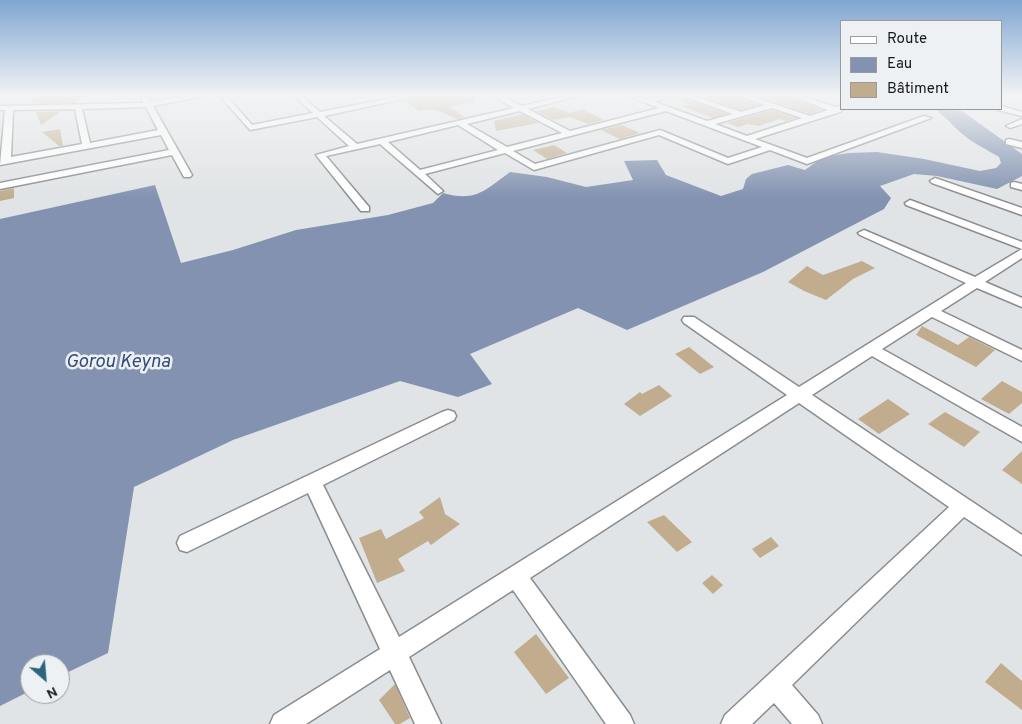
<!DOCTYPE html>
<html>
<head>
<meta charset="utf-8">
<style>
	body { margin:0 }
	#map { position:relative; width:1022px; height:724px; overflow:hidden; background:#e1e4e6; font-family:Overpass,sans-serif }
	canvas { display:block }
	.legend { position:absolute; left:840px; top:20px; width:162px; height:90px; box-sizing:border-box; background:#eef1f4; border:1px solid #999b9d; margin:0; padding:6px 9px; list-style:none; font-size:15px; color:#191a1b }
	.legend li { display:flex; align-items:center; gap:10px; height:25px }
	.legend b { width:25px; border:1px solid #999b9d }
	.north { position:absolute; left:20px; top:654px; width:50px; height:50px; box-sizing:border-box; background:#eef1f4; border:1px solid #999b9d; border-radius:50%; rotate:153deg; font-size:14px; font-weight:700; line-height:20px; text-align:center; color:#191a1b }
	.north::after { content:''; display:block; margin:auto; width:18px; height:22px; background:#2b657e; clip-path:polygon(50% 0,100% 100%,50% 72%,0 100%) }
</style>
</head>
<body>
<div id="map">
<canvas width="1022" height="724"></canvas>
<ul class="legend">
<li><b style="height:6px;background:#fff"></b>Route</li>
<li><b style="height:14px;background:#8292b0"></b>Eau</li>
<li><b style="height:14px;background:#c1ad8e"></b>Bâtiment</li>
</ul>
<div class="north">N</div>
</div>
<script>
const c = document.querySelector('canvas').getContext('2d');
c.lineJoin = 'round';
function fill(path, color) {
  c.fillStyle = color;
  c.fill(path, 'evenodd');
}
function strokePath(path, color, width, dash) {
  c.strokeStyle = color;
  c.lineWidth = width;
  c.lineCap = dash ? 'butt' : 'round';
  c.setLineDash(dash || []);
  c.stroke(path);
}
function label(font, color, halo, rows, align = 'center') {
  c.font = font + ' Overpass,sans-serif';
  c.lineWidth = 5;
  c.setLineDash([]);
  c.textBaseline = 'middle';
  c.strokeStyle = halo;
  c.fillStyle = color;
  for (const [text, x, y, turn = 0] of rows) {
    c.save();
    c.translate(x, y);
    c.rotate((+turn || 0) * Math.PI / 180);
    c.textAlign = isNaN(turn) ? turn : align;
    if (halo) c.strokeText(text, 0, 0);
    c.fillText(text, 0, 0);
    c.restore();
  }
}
fill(new Path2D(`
	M939,109L962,111L1022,154V176L997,189L937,176L914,174L880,186L891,198L884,209L763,272L627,330L578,308L470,354L492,384L458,397L400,381L233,440L134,487L108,653L60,676V664H30V691L0,706V219L155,185L181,263L233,250L296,230L388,215L433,203L443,193C476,202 484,191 510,172L547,177L586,187L633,180L624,161L657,160L666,175L721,196L743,189L746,179L752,174L788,165L805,170L823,157L849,153L877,152L924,159L980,171L996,168L1001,163L999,157C980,146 963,138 948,120C944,116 940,115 937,110Z`), '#8292b0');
fill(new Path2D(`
	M30,96H85L75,103H33Z
	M419,96H474L475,101L450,107L464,117L458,119L433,109L419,111L404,101Z
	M673,96H681L727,114L713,118L681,106L690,105L672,98Z
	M701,96H738L759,105L741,110Z
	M758,96H789L822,110L810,114Z
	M555,107L570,113L582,109L604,120L588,124L570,117L554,120L536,111Z
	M772,110L796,118L786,121L779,119L759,126L748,124L738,127L727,123Z
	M62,111L41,125L36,112Z
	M522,114L539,123L496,131L494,121Z
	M622,125L640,133L620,139L601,130Z
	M60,129L63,146H59L42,132Z
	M554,145L567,153L547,159L533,150Z
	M14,188V198L0,201V191Z
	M862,261L875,268L853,279L826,300L804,291L788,282L807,266L823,275Z
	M922,326L958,345L969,337L995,350L976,367L916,335Z
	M689,347L714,367L700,374L675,354Z
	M1002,381L1022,392V403L1009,414L981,399Z
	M659,385L672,396L640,416L624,404L640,392L642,394Z
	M888,399L910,414L879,434L858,419Z
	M945,412L980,432L964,447L928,424Z
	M1022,451V484L1002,470Z
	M440,497L445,514L460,524L431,545L428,541L398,559L405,571L377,583L359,538L381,529L386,539L424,518L419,512Z
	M664,515L692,542L677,552L647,522Z
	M771,537L779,546L760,558L752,549Z
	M712,575L723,585L713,594L702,583Z
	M536,634L569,678L546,694L514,652Z
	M1001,663L1022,681V710L985,682Z
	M395,684L410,718L400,724H395L379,700Z`), '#c1ad8e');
const street = new Path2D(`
	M141,96H147L151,102L187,96H205L153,106L192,175L190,177H184L172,155L0,189V183L169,150L161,135L0,165L5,110H0V106L144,103ZM146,107L158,130L90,143L82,109ZM75,109L82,144L11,157L13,110Z
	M220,96H227L252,125L313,113L294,96H302L320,112L402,96H417L324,116L357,144L514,108L493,96H502L522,106L565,96H579L528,109L570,131L659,108L629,96L648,99L671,96L655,102L707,121L733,114L683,96H694L741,112L765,105L740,96H751L810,116L828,110L791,96H802L836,107L841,106V109H844L840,112L755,139L807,158L924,116L931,118L807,164L770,150L728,164L659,135L534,170L505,153L425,174L443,191L438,194L380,144L326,156L369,207V211H361L316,155L349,146L317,117L250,130ZM772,108L802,118L747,136L715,124ZM520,111L562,133L507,147L467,124ZM666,111L762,147L728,158L660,130L535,164L513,151ZM458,125L498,150L420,170L388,142Z
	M1001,106L1022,112V116L998,110Z
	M1022,119V124L1010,128L1006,126Z
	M1009,139L1022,142V148L1006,144V140Z
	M935,178L1022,208V215L932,183L930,181Z
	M1014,182L1022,184V190L1011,187V183Z
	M910,200L1022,242V249L906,205L905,203Z
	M864,230L975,277L1022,249V258L985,282L1022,298V307L977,288L941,311L1022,350V361L932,317L882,349L1022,427V442L872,356L812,395L1022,535V555L964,517L792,685L818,715L822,724H792L774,703L752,724H721L725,715L949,507L799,403L530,578L630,715L634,724H606L513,590L409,657L441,724H415L390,670L306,724H270L274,715L380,649L308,493L187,552L180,550L177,543L180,536L442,412L448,410L454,412L456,416L454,420L323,485L399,637L787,395L684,323L682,320L684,317H694L799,387L966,283L860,235L858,233Z`);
strokePath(street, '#8a8c8e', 3);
fill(street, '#fff');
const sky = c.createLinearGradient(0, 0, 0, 198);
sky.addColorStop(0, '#7fa6d2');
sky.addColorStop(0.48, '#f2f3f4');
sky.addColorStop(1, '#f2f3f400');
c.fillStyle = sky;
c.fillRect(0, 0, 1022, 198);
label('italic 19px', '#354c78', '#eef1f4', [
	["Gorou Keyna",118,363]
]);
</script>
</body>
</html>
